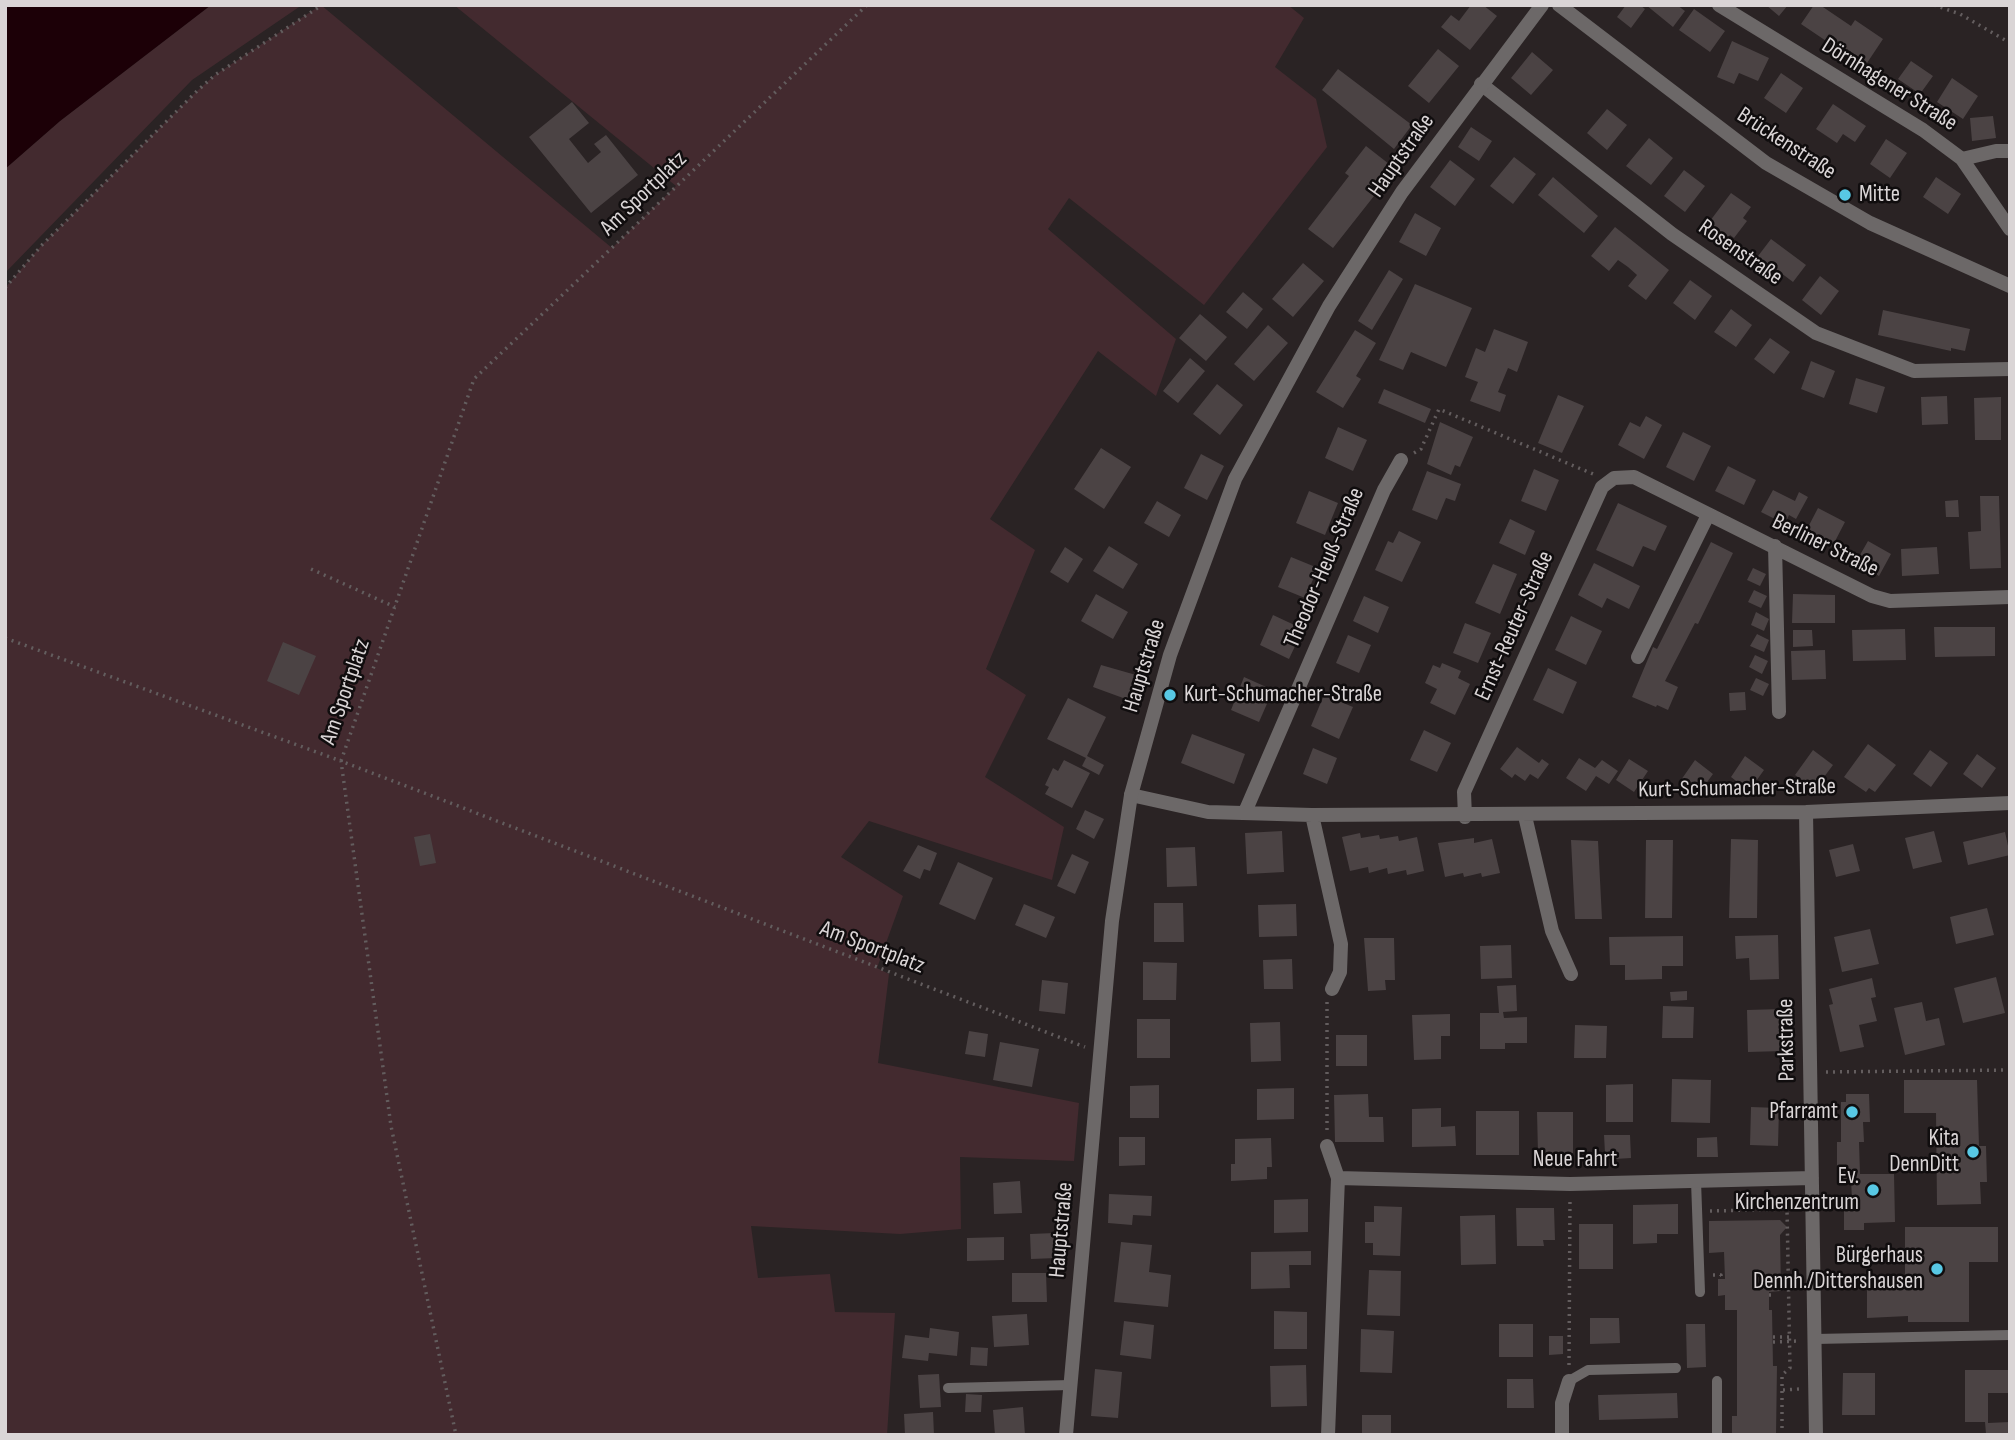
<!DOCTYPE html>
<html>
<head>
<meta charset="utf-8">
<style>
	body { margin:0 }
	#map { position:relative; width:2015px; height:1440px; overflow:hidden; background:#2a2324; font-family:"Sofia Sans Condensed",sans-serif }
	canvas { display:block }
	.frame { position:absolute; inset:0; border:7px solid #dad5d6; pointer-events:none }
</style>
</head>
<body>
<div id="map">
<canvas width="2015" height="1440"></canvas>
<div class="frame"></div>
</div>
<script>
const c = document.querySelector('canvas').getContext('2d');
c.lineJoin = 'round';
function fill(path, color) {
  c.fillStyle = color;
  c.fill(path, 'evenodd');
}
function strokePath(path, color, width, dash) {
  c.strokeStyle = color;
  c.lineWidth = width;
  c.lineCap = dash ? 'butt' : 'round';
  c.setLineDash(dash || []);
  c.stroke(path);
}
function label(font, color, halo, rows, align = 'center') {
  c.font = font + ' "Sofia Sans Condensed",sans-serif';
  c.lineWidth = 5;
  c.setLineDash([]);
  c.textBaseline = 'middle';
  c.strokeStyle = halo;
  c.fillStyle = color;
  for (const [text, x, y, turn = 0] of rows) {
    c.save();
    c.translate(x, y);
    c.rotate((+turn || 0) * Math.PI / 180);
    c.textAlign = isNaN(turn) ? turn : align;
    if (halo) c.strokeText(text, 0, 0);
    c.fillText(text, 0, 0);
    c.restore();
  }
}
fill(new Path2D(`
	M211,5H302L192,80L5,273V169L60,121Z
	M321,5L612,248L676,186L454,5H1288L1304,18L1275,67L1316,99L1327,147L1204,305L1069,198L1048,229L1176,339L1156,396L1098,351L990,519L1035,550L986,669L1026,695L985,777L1064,827L1052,880L869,821L841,857L903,896L877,968L889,974L878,1063L1079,1103L1074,1161L960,1157L961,1229L900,1234L751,1226L758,1278L830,1274L835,1312L895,1313L887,1435H5V288L41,246L197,91L215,75Z`), '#432a2f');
fill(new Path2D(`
	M5,5H211L60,121L5,169Z`), '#1c0007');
fill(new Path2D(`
	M1471,5H1483L1497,16L1470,50L1441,27L1451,15L1459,21Z
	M1626,5H1640L1645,9L1631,28L1617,17Z
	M1646,5H1677L1685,11L1673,27Z
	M1766,5H1788L1779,16Z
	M1814,5H1820L1851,26L1855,20L1883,39L1867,63L1847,49L1844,53L1801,24Z
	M1694,9L1725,31L1710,52L1679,30Z
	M1732,41L1769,58L1758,81L1739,73L1734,84L1717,77Z
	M1438,49L1459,66L1429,103L1408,86Z
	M1532,52L1553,70L1531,95L1511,78Z
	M1911,61L1933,76L1920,94L1898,79Z
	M1338,69L1412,125L1394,149L1322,90Z
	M1781,73L1803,88L1786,113L1764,98Z
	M1952,78L1978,96L1963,119L1937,102Z
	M572,102L589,123L569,139L588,163L601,152L594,144L606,135L638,175L591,213L529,137Z
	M1833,104L1866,126L1855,142L1843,134L1837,143L1816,129Z
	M1607,109L1627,125L1607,150L1587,133Z
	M1993,116L1996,138L1972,141L1970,118Z
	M1471,127L1492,141L1479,161L1458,147Z
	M1649,138L1673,158L1651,185L1626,166Z
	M1886,139L1907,153L1890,178L1870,164Z
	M1366,146L1389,164L1368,191L1374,196L1333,248L1308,229L1349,176L1345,173Z
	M1514,157L1536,174L1513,204L1490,186Z
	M1450,160L1475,179L1455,206L1430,187Z
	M1684,170L1705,186L1685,212L1664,196Z
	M1553,177L1598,216L1584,233L1538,195Z
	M1936,177L1961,194L1948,214L1923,197Z
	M1731,193L1751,207L1743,218L1747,221L1734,238L1730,235L1724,244L1704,229Z
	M1415,213L1441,228L1426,256L1399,242Z
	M1615,227L1669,270L1646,300L1628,286L1637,275L1628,267L1618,260L1609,271L1591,256Z
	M1771,239L1806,265L1793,282L1777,270L1771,278L1752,264Z
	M1303,263L1324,281L1293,317L1272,299Z
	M1389,270L1403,279L1372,330L1358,321Z
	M1820,276L1839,291L1821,315L1802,300Z
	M1690,280L1712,296L1695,320L1673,303Z
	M1415,284L1472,308L1446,367L1411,352L1403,370L1379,360Z
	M1243,292L1263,309L1247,329L1226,312Z
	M1731,309L1752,325L1736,347L1714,332Z
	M1883,310L1970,329L1965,351L1951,348V351L1878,335Z
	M1200,314L1227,337L1206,361L1179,338Z
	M1268,325L1288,343L1254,381L1234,364Z
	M1494,329L1528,342L1517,372L1508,368L1498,392L1506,395L1500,412L1470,401L1478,382L1465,377L1476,348L1485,352Z
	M1355,330L1376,343L1356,376L1361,379L1343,408L1316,392Z
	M1770,338L1790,352L1774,374L1754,359Z
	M1190,358L1205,371L1178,403L1163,391Z
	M1811,361L1835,371L1824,398L1801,389Z
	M1856,378L1885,387L1877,413L1849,404Z
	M1217,384L1243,405L1220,435L1193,414Z
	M1384,389L1431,409L1425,423L1378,403Z
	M1558,395L1584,406L1562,453L1538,443Z
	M1947,396L1948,424L1922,425L1921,397Z
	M2001,397V440H1975L1974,398Z
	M1646,416L1662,425L1644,459L1618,445L1630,422L1640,427Z
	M1440,422L1473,437L1460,467L1455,465L1451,475L1427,464Z
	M1338,427L1367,440L1353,471L1325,458Z
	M1683,432L1711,446L1694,481L1666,467Z
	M1101,448L1131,467L1104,509L1074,489Z
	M1201,454L1224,466L1207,500L1184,488Z
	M1728,466L1756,480L1744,505L1715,491Z
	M1534,469L1559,480L1546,511L1521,501Z
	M1427,471L1461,484L1455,501L1446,498L1437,520L1412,510Z
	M1773,490L1795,501L1799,492L1808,497L1796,519L1789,515L1785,524L1761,512Z
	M1309,491L1338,503L1325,535L1296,523Z
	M1980,496H1999L2001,568L1970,569L1968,532L1981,531Z
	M1958,500L1959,517H1946L1945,501Z
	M1157,501L1181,515L1169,537L1144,523Z
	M1618,503L1667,526L1655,551L1643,546L1633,567L1596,550Z
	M1818,508L1845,522L1832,547L1805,533Z
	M1510,519L1535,531L1525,555L1499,543Z
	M1399,531L1421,542L1402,582L1375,570L1388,541L1393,543Z
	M1868,541L1891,554L1879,576L1856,562Z
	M1711,542L1733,553L1698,624L1695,623L1665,681L1678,687L1668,710L1657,705L1656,707L1632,697L1653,647L1657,649Z
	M1109,546L1138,564L1123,589L1093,571Z
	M1065,547L1083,559L1068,583L1050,572Z
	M1937,547L1939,574L1902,576L1901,549Z
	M1291,557L1318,568L1305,598L1278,587Z
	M1594,563L1640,586L1629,609L1607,598L1602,608L1578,595Z
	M1493,564L1517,574L1500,614L1475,603Z
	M1753,568L1766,574L1760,586L1747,580Z
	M1754,590L1767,596L1761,608L1748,602Z
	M1096,594L1128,612L1113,639L1081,621Z
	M1793,594L1835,595V623H1792Z
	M1364,596L1389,607L1378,633L1353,621Z
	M1756,612L1769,619L1764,631L1751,625Z
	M1273,615L1303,629L1289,659L1260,645Z
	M1571,616L1602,631L1586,665L1555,650Z
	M1465,623L1491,633L1478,663L1453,653Z
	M1934,627H1995V656L1935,657Z
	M1905,629L1906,660L1853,661L1852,630Z
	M1793,630H1812L1813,646L1793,647Z
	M1757,634L1769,640L1764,652L1750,646Z
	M1348,635L1371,645L1359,673L1336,663Z
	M283,642L316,656L299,695L267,681Z
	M1825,650L1826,679L1792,680L1791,651Z
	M1755,655L1768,661L1762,674L1749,667Z
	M1442,663L1461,671L1458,678L1470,684L1455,715L1430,703L1437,689L1425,683L1433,665L1440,668Z
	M1101,665L1143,677L1134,702L1093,687Z
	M1548,668L1577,682L1563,714L1533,700Z
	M1244,677L1273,690L1259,722L1231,710Z
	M1756,678L1769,684L1763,696L1750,690Z
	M1745,692L1746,710L1730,711L1729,693Z
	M1324,695L1353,707L1339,739L1311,726Z
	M1068,698L1106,717L1087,756L1104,765L1099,775L1082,766L1086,758L1047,739Z
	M1424,730L1451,743L1437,772L1410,760Z
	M1192,734L1245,754L1234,784L1181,763Z
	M1868,744L1896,765L1875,792L1869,788L1866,792L1844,777Z
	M1517,747L1539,763L1542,759L1549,764L1538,779L1530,774L1525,781L1515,774L1512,778L1500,769Z
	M1313,748L1337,758L1327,784L1303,774Z
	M1813,750L1833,765L1815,789L1795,775Z
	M1930,750L1948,763L1931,787L1913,774Z
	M1977,754L1996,768L1982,788L1963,774Z
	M1745,756L1764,770L1749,791L1731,777Z
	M1579,758L1595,768L1602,760L1618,771L1609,784L1596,776L1586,791L1566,778Z
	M1629,759L1648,771L1634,792L1616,780Z
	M1064,760L1090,773L1072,808L1045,794L1049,787L1045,785L1053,768L1058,771Z
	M1695,760L1713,774L1699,793L1681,780Z
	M1085,810L1104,819L1094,839L1076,829Z
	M1282,831L1284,872L1247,874L1245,833Z
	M1934,831L1942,862L1913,869L1905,838Z
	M2005,832L2010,855L1968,865L1963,842Z
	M1360,833L1361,838L1379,835L1380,839L1398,836L1399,841L1417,837L1424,871L1407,875L1406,870L1388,874L1387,868L1369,873L1368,867L1350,871L1342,837Z
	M430,834L436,863L420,866L414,837Z
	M1474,838V843L1492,839L1500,873L1482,877L1481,873L1464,877L1463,873L1445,877L1438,843Z
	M1731,839L1758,840L1757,918H1729Z
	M1571,840L1598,841L1602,919H1575Z
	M1646,840H1673L1672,918H1645Z
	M1853,844L1860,871L1836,877L1829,850Z
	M918,845L937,853L930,871L924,869L920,879L903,871Z
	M1195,847L1197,886L1167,887L1166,848Z
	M1072,854L1089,862L1075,894L1057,886Z
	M958,862L993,878L975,920L939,904Z
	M1154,903H1183L1184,942H1154Z
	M1024,904L1055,917L1046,938L1015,925Z
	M1296,904L1297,936L1259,937L1258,905Z
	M1987,908L1994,935L1956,944L1950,917Z
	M1870,929L1879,964L1842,972L1834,937Z
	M1778,935L1779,979L1750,980L1749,958L1736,959L1735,936Z
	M1683,936V966H1662V979L1625,980V965H1610L1609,937Z
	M1364,938H1394L1395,980H1385L1386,990L1368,991Z
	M1511,945L1512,978L1481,979L1480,946Z
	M1292,959L1293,989H1264L1263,960Z
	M1143,962L1177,963L1176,1000H1143Z
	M1996,977L2005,1013L1963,1023L1954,988Z
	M1872,978L1876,997L1871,998L1877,1021L1859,1025L1864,1047L1840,1052L1829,1005L1833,1004L1829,989Z
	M1042,980L1068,983L1065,1014L1039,1011Z
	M1516,985L1517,1011L1503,1012L1504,1018L1527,1017V1043H1505V1049H1480V1013H1499L1497,986Z
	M1687,991V1000L1671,1001L1670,992Z
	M1922,1002L1926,1021L1939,1018L1945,1045L1905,1055L1894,1008Z
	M1663,1006L1694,1007L1693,1038H1662Z
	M1782,1009L1783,1051L1748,1052L1747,1010Z
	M1450,1014V1036H1441V1059L1414,1060L1412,1015Z
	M1137,1019H1170V1058H1137Z
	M1280,1022L1281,1061L1251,1062L1250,1023Z
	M1575,1025L1607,1026L1606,1058H1574Z
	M969,1031L988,1034L985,1057L965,1054Z
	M1336,1035H1367V1066H1336Z
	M1000,1042L1039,1049L1032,1087L993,1080Z
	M1672,1079L1711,1080L1710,1123L1671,1122Z
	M1904,1080H1977L1979,1146H1986L1987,1182H1980L1981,1204L1937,1205L1936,1113H1904Z
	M1633,1084V1122H1606V1085Z
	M1159,1085V1118H1130V1086Z
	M1294,1088V1119L1257,1120V1089Z
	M1368,1094L1369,1117H1383L1384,1142H1335L1334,1095Z
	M1846,1094H1869L1870,1122H1863L1864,1142H1859L1860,1174H1894L1895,1222L1864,1223V1230H1844V1200H1852L1851,1179H1837V1142H1841V1102H1846Z
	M1751,1107L1779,1108L1778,1146L1750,1145Z
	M1441,1108V1127L1455,1126L1456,1146L1412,1147V1109Z
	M1476,1111H1519V1155H1476Z
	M1537,1112H1573V1153H1538Z
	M1604,1135H1630L1631,1158L1615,1159V1153H1605Z
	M1119,1137H1145V1165L1119,1166Z
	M1717,1137L1718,1157H1697V1138Z
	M1271,1138L1272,1167H1267V1179L1231,1181V1164H1235V1139Z
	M1020,1181L1022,1213L994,1214L993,1183Z
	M1109,1194L1152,1196L1151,1216L1133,1215L1132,1225L1108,1223Z
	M1308,1199V1232L1274,1233V1200Z
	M1678,1204V1234H1657V1243L1633,1244V1205Z
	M1374,1206L1402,1207L1400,1256L1373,1255V1243H1365V1222H1374Z
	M1516,1208H1554L1555,1240H1543L1544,1246H1517Z
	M1495,1215L1496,1264L1461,1265L1460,1216Z
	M1780,1220L1787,1227L1780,1235L1781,1291L1769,1292V1310H1772L1773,1366H1777L1776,1435H1732V1416H1737V1310H1725V1295L1718,1296V1279H1725L1724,1252L1709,1253V1221Z
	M1579,1224H1613V1269H1579Z
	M1905,1227H1998V1262H1969V1322H1908V1316L1867,1318V1276L1905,1275Z
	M1055,1233L1057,1258L1031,1259L1030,1234Z
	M1004,1237V1260L967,1261V1238Z
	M1121,1242L1152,1245L1149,1272L1171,1275L1168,1307L1114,1302Z
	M1311,1251V1265H1289L1290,1288L1251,1289V1252Z
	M1369,1270L1401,1271L1400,1316L1367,1315Z
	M1012,1273H1046L1047,1302H1012Z
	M1274,1311L1307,1312V1349H1274Z
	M1027,1314L1029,1345L994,1347L992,1316Z
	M1590,1318H1619L1620,1343L1590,1344Z
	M1124,1321L1154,1325L1151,1359L1120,1355Z
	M1499,1324H1533V1357H1499Z
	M1686,1324H1705L1706,1367L1687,1368Z
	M930,1328L959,1332L957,1356L929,1353L928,1361L902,1358L905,1335L929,1338Z
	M1361,1329L1394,1331L1392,1373L1360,1372Z
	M1549,1336H1563V1354L1549,1355Z
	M971,1347L988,1348L987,1366L970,1365Z
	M1306,1365L1307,1406L1271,1407L1270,1366Z
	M1095,1369L1122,1372L1118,1418L1091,1416Z
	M1965,1370H2010V1393H1988V1423L2010,1422V1435L1986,1434L1985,1422H1965Z
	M1843,1373H1875V1415H1842Z
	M939,1374L941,1407L920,1408L918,1375Z
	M1507,1379H1533L1534,1408H1507Z
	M1677,1393L1678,1418L1599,1420L1598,1395Z
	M966,1394L982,1395L981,1412H965Z
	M1023,1407L1025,1435H995L993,1410Z
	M933,1412L934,1435H905L904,1414Z
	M1362,1415H1391V1435H1362Z`), '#4b4344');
strokePath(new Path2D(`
	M867,5L474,379L341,761L1085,1047
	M1934,5L1960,14L2010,43
	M5,288L41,246L197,91L215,75L322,5
	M1414,453L1421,449L1439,409L1593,474
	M311,569L395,607
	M5,638L341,761L391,1126L456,1435
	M1826,1072L2010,1070
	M1327,1130V1002
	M1710,1211L1797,1209
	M1713,1275H1721V1279
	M1769,1295H1776
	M1773,1337H1789
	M1773,1342L1799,1341
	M1569,1365L1570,1198
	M1783,1390L1799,1389
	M1782,1435V1375L1790,1368L1787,1209`), '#635d5e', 3.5, [2, 5]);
strokePath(new Path2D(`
	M1696,1181L1700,1292
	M1815,1339L2010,1335
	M1569,1381L1588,1370L1676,1368
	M1717,1381V1435
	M948,1388L1071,1385`), '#6c6868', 10);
strokePath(new Path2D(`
	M1719,5L1923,130L1962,159L2010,229
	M1481,84L1672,234L1816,333L1914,371L2010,369
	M1962,159L1996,151H2010
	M1775,546L1779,712
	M1638,657L1708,515
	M1131,795L1208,812L1312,815L1806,812L2010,803
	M1245,812L1384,490L1401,460
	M1806,812L1816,1435
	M1312,815L1341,944L1340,972L1332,989
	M1525,816L1552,931L1571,974
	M1465,817L1464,792L1602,487L1614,478L1634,477L1872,596L1890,601L2010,597
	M1327,1146L1338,1178
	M1328,1435L1338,1178L1570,1184L1812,1178
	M1562,1435V1403L1569,1381`), '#6c6868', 14);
strokePath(new Path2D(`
	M1559,5L1766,163L1870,223L2010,286
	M1066,1435L1112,921L1131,795L1170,655L1235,479L1329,306L1402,192L1542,5`), '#6c6868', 14);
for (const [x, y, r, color] of [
	[1845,195,7,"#58c8e4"],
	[1170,695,7,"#58c8e4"],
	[1852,1112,7,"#58c8e4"],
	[1973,1152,7,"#58c8e4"],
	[1873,1190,7,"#58c8e4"],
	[1937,1269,7,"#58c8e4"]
]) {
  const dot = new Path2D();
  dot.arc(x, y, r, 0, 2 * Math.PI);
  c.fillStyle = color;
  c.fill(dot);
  strokePath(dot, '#100d0e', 2.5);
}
label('23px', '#dad5d6', '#100d0e', [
	["Dörnhagener Straße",1889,85,32],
	["Brückenstraße",1786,144,33],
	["Hauptstraße",1402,156,-55],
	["Am Sportplatz",644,194,-44],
	["Rosenstraße",1740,253,35],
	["Berliner Straße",1825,546,26],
	["Theodor-Heuß-Straße",1325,568,-67],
	["Ernst-Reuter-Straße",1515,626,-66],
	["Hauptstraße",1145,666,-73],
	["Am Sportplatz",346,692,-71],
	["Kurt-Schumacher-Straße",1737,789,-1],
	["Am Sportplatz",872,948,21],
	["Parkstraße",1787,1040,-91],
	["Neue Fahrt",1575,1160],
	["Hauptstraße",1062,1230,-85]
]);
label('23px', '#dad5d6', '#100d0e', [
	["Mitte",1859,195,"left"],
	["Kurt-Schumacher-Straße",1184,695,"left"],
	["Pfarramt",1838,1112],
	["Kita",1959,1139],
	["DennDitt",1959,1165],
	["Ev.",1859,1177],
	["Kirchenzentrum",1859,1203],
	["Bürgerhaus",1923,1256],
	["Dennh./Dittershausen",1923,1282]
], 'right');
</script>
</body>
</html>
